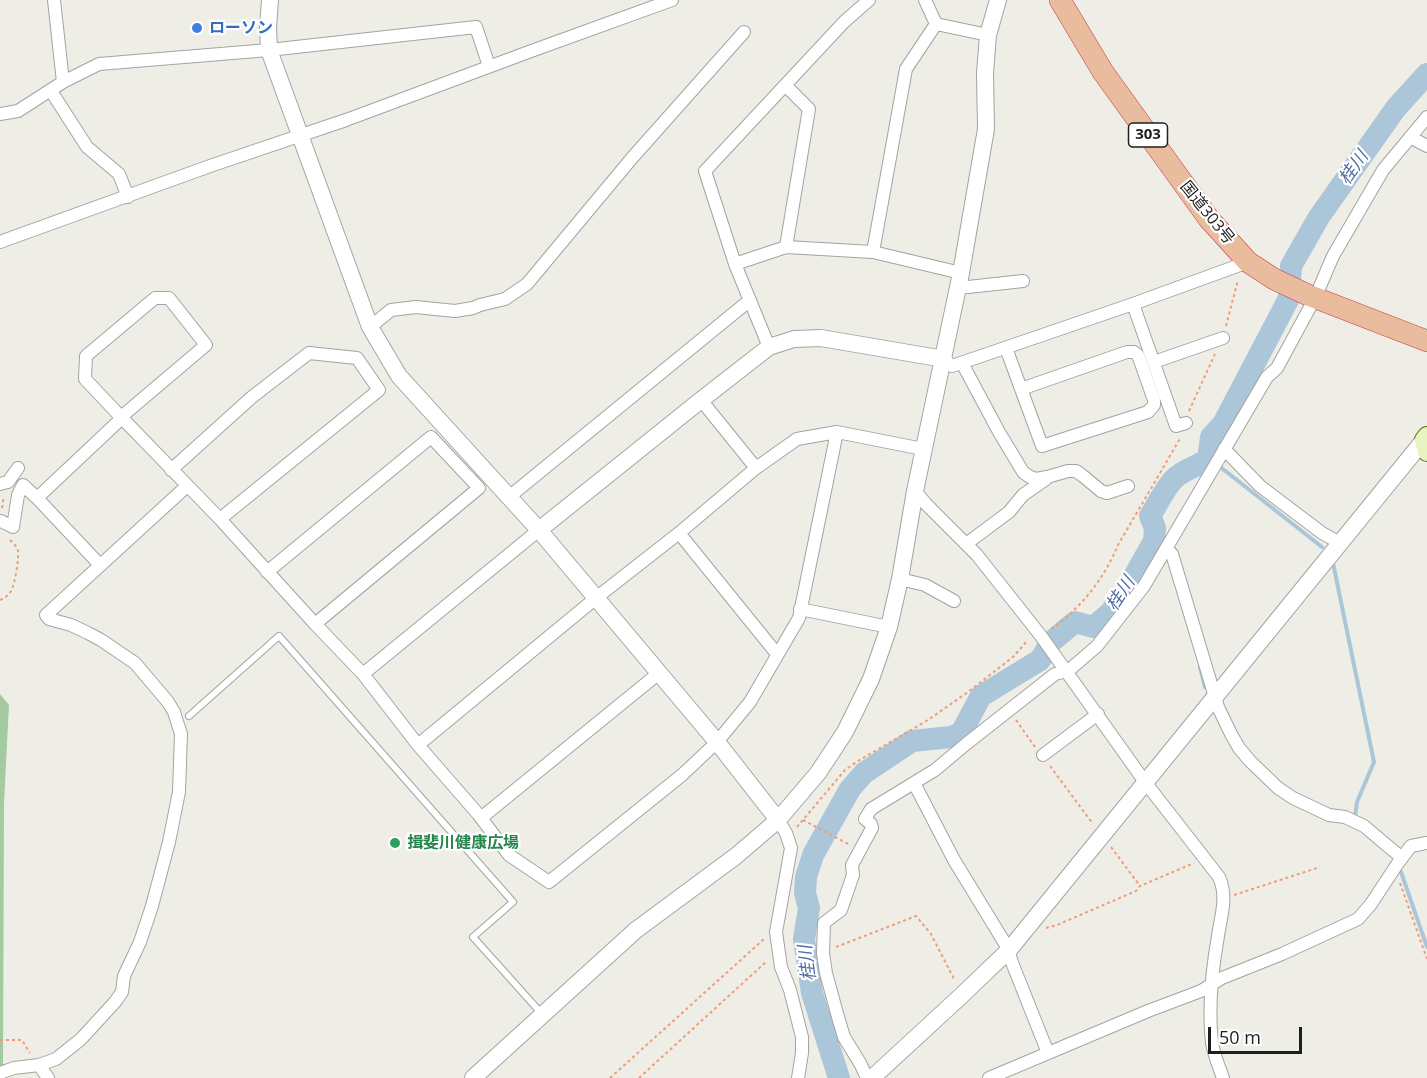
<!DOCTYPE html>
<html>
<head>
<meta charset="utf-8">
<style>
	body { margin:0 }
	#map { position:relative; width:1427px; height:1078px; overflow:hidden; background:#efeee6; font-family:"Open Sans",sans-serif }
	canvas { display:block }
	.scale { position:absolute; left:1208px; top:1027px; width:94px; height:27px; box-sizing:border-box; border:3px solid #1f1f1f; border-top:0; padding-left:8px; font-size:18px; line-height:21px; white-space:nowrap; color:#1f1f1f; -webkit-text-stroke:4px #fff; paint-order:stroke }
</style>
</head>
<body>
<div id="map">
<canvas width="1427" height="1078"></canvas>
<div class="scale">50 m</div>
</div>
<script>
const c = document.querySelector('canvas').getContext('2d');
c.lineJoin = 'round';
function fill(path, color) {
  c.fillStyle = color;
  c.fill(path, 'evenodd');
}
function strokePath(path, color, width, dash) {
  c.strokeStyle = color;
  c.lineWidth = width;
  c.lineCap = dash ? 'butt' : 'round';
  c.setLineDash(dash || []);
  c.stroke(path);
}
function label(font, color, halo, rows, align = 'center') {
  c.font = font + ' "Open Sans","Noto Sans JP",sans-serif';
  c.lineWidth = 4.5;
  c.setLineDash([]);
  c.textBaseline = 'middle';
  c.strokeStyle = halo;
  c.fillStyle = color;
  for (const [text, x, y, turn = 0] of rows) {
    c.save();
    c.translate(x, y);
    c.rotate((+turn || 0) * Math.PI / 180);
    c.textAlign = isNaN(turn) ? turn : align;
    if (halo) c.strokeText(text, 0, 0);
    c.fillText(text, 0, 0);
    c.restore();
  }
}
fill(new Path2D(`
	M0,694L9,705L4,803L3,1065L0,1066Z`), '#a3cb9f');
strokePath(new Path2D(`
	M1219,466L1322,547
	M1149,550L1158,556
	M1333,563L1374,762L1357,802L1355,817
	M1200,667L1205,687
	M1401,872L1427,947`), '#abc5d9', 4);
strokePath(new Path2D(`
	M839,1078L812,993L804,939L809,908L805,893L806,877L813,855L850,789L864,773L912,741L951,737L961,733L981,696L1040,660L1051,642L1075,622L1093,627L1110,613L1127,589L1154,541L1155,528L1150,516C1157,505 1165,488 1174,479C1184,469 1197,467 1208,459L1211,437L1223,424L1289,298L1291,266L1319,217L1396,108L1427,74`), '#abc5d9', 22);
const service = new Path2D(`
	M189,716L279,636L513,902L473,937L542,1014`);
const minor = new Path2D(`
	M54,0L63,82
	M925,0L936,24
	M936,24L988,35
	M786,86L809,109L786,247
	M51,91L87,147L119,174L128,197
	M0,114L18,111L63,82L99,64L269,50L476,27L489,66
	M1410,137L1427,146
	M0,242L210,166L346,120L534,50L672,0
	M873,252L906,69L936,24
	M735,264L786,247L873,252L961,273
	M958,285L968,287L1023,281
	M1133,304L1176,426L1186,423
	M370,327L391,310L416,307L455,311L473,308L480,305L505,299L527,284L632,158L744,32
	M769,347L735,264L705,171L844,22L869,0
	M1006,348L1042,446L1148,412L1154,405V400L1138,355L1134,352H1127L1021,389
	M944,359L952,366L1133,304L1248,262
	M1154,362L1223,338
	M962,363L999,432L1023,472L1030,477L1036,479L1047,477L1068,471H1076L1083,476L1101,491L1107,493L1128,486
	M701,400L756,468
	M121,417L206,345L169,298H155L86,356L85,379L121,417L122,418L220,519L315,624L363,674L418,745L478,814L509,855L549,882L682,775L717,742L750,702L799,618L837,432
	M1224,449L1260,486L1322,533L1340,543
	M171,470L252,397L309,353L357,358L379,390L220,519
	M0,484L8,482L18,468
	M915,491L926,504L977,555L1041,636L1145,782L1219,877C1228,897 1221,915 1218,936C1212,970 1208,1008 1212,1043C1214,1055 1219,1067 1223,1078
	M509,497L750,300
	M37,498L122,418
	M1,521L13,527L18,495L23,485L37,498L100,565
	M679,533L777,654
	M966,544L1009,512L1023,495L1046,479
	M1166,549L1172,554L1218,707L1231,734L1239,748L1250,761L1278,788L1293,798L1329,815L1345,817L1364,826L1402,858
	M267,572L431,437L479,488L315,624
	M900,579L925,585L954,601
	M800,609L889,627
	M363,674L539,530
	M418,745L596,598L679,533L756,468L797,439L837,432L923,449
	M1043,755L1098,714
	M914,783L954,860L1009,950L1011,960L1046,1048
	M481,818L659,673
	M778,820L786,833L791,848L776,932L781,967L790,990L802,1037V1053L798,1078
	M39,1065L48,1078
	M0,1073L14,1068L39,1065L56,1059L81,1039L115,1002L122,992L124,976L140,942L152,906L169,842L179,792L181,734L174,712L168,702L135,663L101,640L88,633L71,625L49,619L46,615L187,486
	M867,1078L860,1063L844,1037L838,1017L826,973L823,953L824,923L841,910L853,875L852,865L872,828L871,824L865,819L871,809L935,770L966,744L1055,674L1068,671L1097,646L1144,586L1267,377L1277,368L1315,298L1333,256L1383,170L1427,117
	M989,1078L1148,1011L1201,991L1222,978L1282,954L1358,919L1371,904L1398,863L1411,846L1427,843`);
const tertiary = new Path2D(`
	M270,0L268,27L269,50L370,327L399,376L539,530L717,742L778,820
	M539,530L701,400L769,347L794,339L821,338L944,359
	M473,1078L636,930L736,856L778,820L818,773L845,732L871,679L889,627L900,579L915,491L961,273L986,129L985,73L988,35L998,0
	M872,1078L961,996L1009,950L1424,440`);
const secondary = new Path2D(`
	M1427,436L1424,440L1427,452`);
const trunk = new Path2D(`
	M1060,0L1103,72L1209,219L1248,262L1274,279L1308,295L1427,341`);
strokePath(service, '#a3a3a3', 8);
strokePath(minor, '#a3a3a3', 14);
strokePath(tertiary, '#a3a3a3', 18);
strokePath(secondary, '#516e0f', 20);
strokePath(trunk, '#cc354b', 22);
strokePath(new Path2D(`
	M1226,326L1238,280
	M1189,411L1215,354
	M2,508L4,496
	M0,600C5,598 9,595 11,591C15,584 19,559 18,551C17,546 12,542 9,539
	M1051,629C1081,608 1104,579 1118,545L1181,437
	M1016,720L1035,747
	M1050,766L1093,824
	M803,820L850,845
	M797,827L845,770L858,761L928,720L968,692L1013,657L1028,640
	M1111,847L1140,886
	M1400,883L1427,959
	M1234,895L1320,867
	M1046,928L1057,925L1136,891L1140,886L1194,863
	M836,947L916,916L931,934L955,981
	M0,1040H22L30,1053
	M610,1078L764,939
	M639,1078L767,961`), '#ee9c79', 2, [3, 3]);
strokePath(service, '#fff', 6);
strokePath(minor, '#fff', 12);
strokePath(tertiary, '#fff', 16);
strokePath(secondary, '#e7f4bf', 18);
strokePath(trunk, '#eabc9e', 21);
for (const [x, y, r, color] of [
	[197,28,6,"#3f7fe0"],
	[395,843,6,"#2e9e5b"]
]) {
  const dot = new Path2D();
  dot.arc(x, y, r, 0, 2 * Math.PI);
  c.fillStyle = color;
  c.fill(dot);
  strokePath(dot, '#fff', 2);
}
for (const [x, y, w] of [
	[1148,135,39]
]) {
  const box = new Path2D();
  box.roundRect(x - w / 2, y - 12, w, 24, 4.5);
  c.fillStyle = '#fff';
  c.fill(box);
  strokePath(box, '#1f1f1f', 1.5);
}
label('bold 15px', '#1f1f1f', null, [
	["303",1148,135]
]);
label('bold 16px', '#366cbe', '#fff', [
	["ローソン",209,28]
], 'left');
label('16px', '#1f1f1f', '#fff', [
	["国道303号",1207,213,51]
]);
label('bold 16px', '#27864d', '#fff', [
	["揖斐川健康広場",407,843]
], 'left');
label('italic 18px', '#546da7', '#fff', [
	["桂川",1354,168,-55],
	["桂川",1121,594,-57],
	["桂川",808,963,-97]
]);
</script>
</body>
</html>
